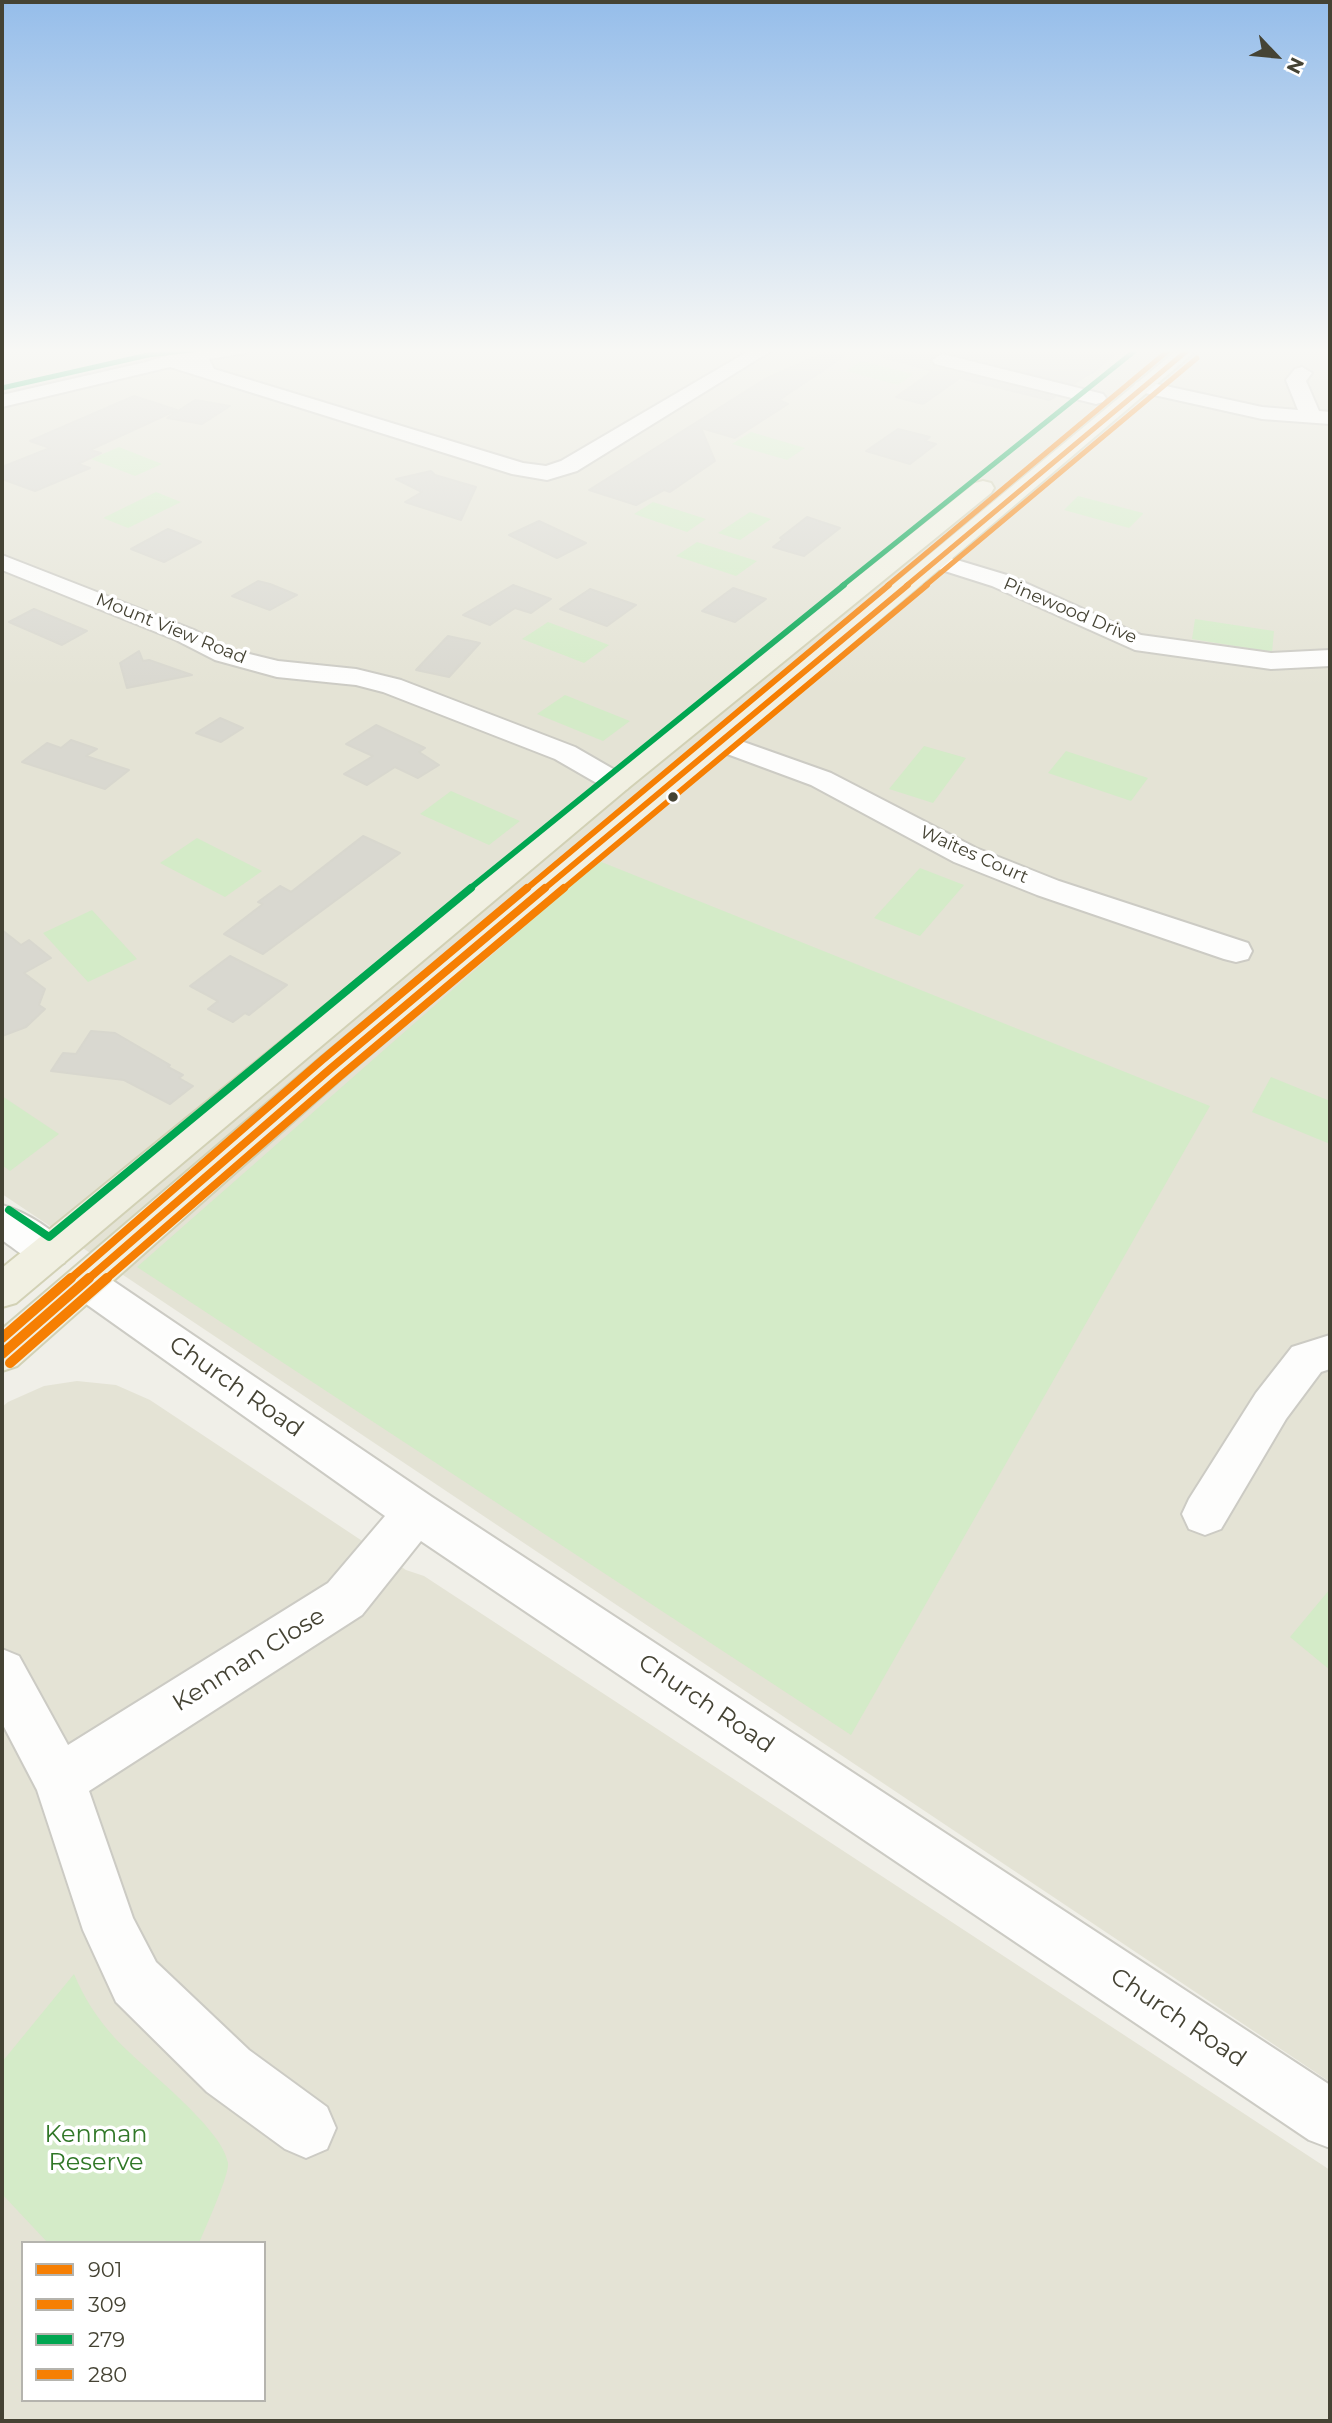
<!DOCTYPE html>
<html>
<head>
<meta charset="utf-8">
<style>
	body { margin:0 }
	#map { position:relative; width:1332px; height:2423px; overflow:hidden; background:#f0efe8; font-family:Montserrat,sans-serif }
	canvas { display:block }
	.frame { position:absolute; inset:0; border:4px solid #454334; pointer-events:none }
	.legend { position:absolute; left:21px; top:2241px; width:245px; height:161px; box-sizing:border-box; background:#fff; border:2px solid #b5b4ae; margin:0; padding:9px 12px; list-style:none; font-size:21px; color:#454334 }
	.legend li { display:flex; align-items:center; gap:14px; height:35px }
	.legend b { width:35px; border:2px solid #b5b4ae }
	.north { position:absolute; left:1241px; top:21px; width:70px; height:70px; -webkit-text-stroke:5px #fff; paint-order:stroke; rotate:116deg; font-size:19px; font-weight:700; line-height:28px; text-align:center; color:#454334 }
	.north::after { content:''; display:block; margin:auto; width:24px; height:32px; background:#454334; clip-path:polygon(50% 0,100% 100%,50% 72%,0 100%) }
</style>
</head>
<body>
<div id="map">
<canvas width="1332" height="2423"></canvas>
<div class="frame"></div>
<ul class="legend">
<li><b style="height:9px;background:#f67f03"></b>901</li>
<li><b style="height:9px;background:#f67f03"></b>309</li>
<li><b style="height:9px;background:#00a651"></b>279</li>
<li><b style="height:9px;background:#f67f03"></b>280</li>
</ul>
<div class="north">N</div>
</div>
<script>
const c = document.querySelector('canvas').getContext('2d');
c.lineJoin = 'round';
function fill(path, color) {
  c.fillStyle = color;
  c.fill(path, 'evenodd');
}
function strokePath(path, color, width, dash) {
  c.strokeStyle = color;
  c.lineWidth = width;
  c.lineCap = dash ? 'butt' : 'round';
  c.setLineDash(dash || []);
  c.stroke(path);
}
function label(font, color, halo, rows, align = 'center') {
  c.font = font + ' Montserrat,sans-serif';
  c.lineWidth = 7;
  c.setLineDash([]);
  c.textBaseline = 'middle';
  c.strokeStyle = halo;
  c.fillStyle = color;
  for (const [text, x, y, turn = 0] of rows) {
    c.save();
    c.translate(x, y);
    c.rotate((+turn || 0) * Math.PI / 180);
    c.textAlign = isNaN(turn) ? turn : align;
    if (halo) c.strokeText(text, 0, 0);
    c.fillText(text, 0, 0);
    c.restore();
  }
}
fill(new Path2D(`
	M2,349H1330V2082L2,1194Z
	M77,1381L116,1385L150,1400L406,1570L424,1576L1330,2170V2421H2V1407L8,1402L44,1386ZM23,2243H264V2400H23Z`), '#e4e3d5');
fill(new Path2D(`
	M862,361L913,374L898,385L846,371Z
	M751,432L805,448L787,460L732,444Z
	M119,447L162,464L135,476L91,459Z
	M156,492L181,502L128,528L103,518Z
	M1078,496L1143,513V514L1129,528L1064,510Z
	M653,502L706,519L687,532L634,514Z
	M750,512L771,519L740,540L718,533Z
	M697,542L757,561L736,576L676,556Z
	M1195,619L1274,631L1272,652L1192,639Z
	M548,622L609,645L584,663L522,639Z
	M565,695L630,721L603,741L537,714Z
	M924,746L966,758L933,803L889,789Z
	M1066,751L1148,778L1131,801L1048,773Z
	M451,791L520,821L489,845L420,814Z
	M197,838L262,871L225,897L160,863Z
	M599,861L1210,1106L851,1735L137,1267Z
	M920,868L964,885L920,936L874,918Z
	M92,910L137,959L88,982L43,933Z
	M1271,1077L1330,1101V1144L1252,1112Z
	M2,1096L59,1134L10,1171L2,1165Z
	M1330,1589V1670L1290,1637Z
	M74,1974C84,1998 97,2018 114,2037C140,2066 223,2128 228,2163C230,2173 205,2229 199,2243H48L2,2194V2062Z`), '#d4ebc8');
const building = new Path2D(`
	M833,349H838L843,357L779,400L788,404L735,438L701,428L715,461L670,492L664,490L636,505L589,490L765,379Z
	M883,349H1121L1093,372L1073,384L941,352L929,360L934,367L1055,397L1049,400L960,378L923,404L896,397L933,371L882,357Z
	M134,396L177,410L90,450L101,453L78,464L90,468L35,491L2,479V467L50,448L30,441Z
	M195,400L230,406L202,424L167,418Z
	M898,429L930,437L925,441L936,444L910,464L866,451Z
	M431,471L435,475L476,487L461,520L405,502L422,492L396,479Z
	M807,517L840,528L804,556L773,547L783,539L780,538Z
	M539,521L586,543L557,558L509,535Z
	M168,529L201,542L164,562L131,549Z
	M258,581L270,584L297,595L270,610L232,596Z
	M513,585L551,599L531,613L515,608L490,625L463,615Z
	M733,588L766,599L735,622L702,611Z
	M590,589L636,605L607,626L560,609Z
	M34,609L87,631L62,645L9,622Z
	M448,636L480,643L449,677L416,670Z
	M139,651L143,661L149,660L192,675L127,688L120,663Z
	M220,718L243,728L221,742L196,733Z
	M376,725L425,748L419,752L439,765L418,778L395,767L367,785L344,774L373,756L346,744Z
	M71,740L97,749L86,756L129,770L105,789L22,762L47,743L61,748Z
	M363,836L400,853L263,954L224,934L263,904L258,902L280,886L291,892Z
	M2,930L21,945L29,940L51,958L24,973L45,989L39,1005L45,1009L26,1027L2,1036Z
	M230,956L287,985L249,1015L245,1013L233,1022L208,1009L218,1001L190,986Z
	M91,1031L115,1033L170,1065L168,1067L183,1075L179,1078L193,1086L170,1104L124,1080L51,1071L63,1053L76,1054Z`);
fill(building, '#d9d8d0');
strokePath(building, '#d8d7ce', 2);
const minor = new Path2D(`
	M203,349H248L246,353L209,359L214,369L523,463L546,466L561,461L752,349H774L577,471L547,480L512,474L170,367L2,407V395L146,362L186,350Z
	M942,354L1103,394L1106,398L1103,402L1096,404L935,364L932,360Z
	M1302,367L1312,373L1306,381L1319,411L1330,412V424L1262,419L1136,391L1133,387L1136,383L1143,381L1262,407L1298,410L1286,380L1295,369Z
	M937,554L1010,576L1141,635L1271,653L1330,650V666L1271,669L1135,650L992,586L929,566L925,561L929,556Z
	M2,555L194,630L233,650L278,661L356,669L401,680L575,747L627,777L631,783L627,789L617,792L607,789L555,759L383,692L356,685L277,677L215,660L176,640L2,570Z
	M721,734L831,773L976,848L1059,881L1248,943L1252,951L1248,959L1236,962L1224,959L1037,895L954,862L811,785L711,748L707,742L711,736Z
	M2,1205C25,1212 59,1231 70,1252L64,1263C39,1271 22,1254 2,1240Z
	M86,1267L100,1272L432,1497L1330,2085V2148L1309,2140L421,1541L362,1615L89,1791L133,1918L156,1962L249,2050L327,2107L336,2128L327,2149L306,2158L285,2149L207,2092L116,2002L83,1930L37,1790L2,1723V1649L19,1656L68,1745L328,1583L385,1516L72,1294L66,1283L72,1272Z
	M1330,1335V1369L1321,1372L1286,1419L1221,1529L1205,1535L1189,1529L1182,1514L1189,1499L1256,1393L1292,1347Z`);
const major = new Path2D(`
	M1178,349H1198L342,1078L17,1366L2,1371V1329L318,1060Z
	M983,481L991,483L994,488L991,493L627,789L16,1303L2,1307V1268L607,777L975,483Z`);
strokePath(minor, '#cccbc4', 4);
strokePath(major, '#d2d1b5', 4);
fill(minor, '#fdfdfc');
fill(major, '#f1f0e2');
strokePath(new Path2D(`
	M906,586L1189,349`), '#f67f03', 5);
strokePath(new Path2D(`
	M543,890L908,585`), '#f67f03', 6);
strokePath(new Path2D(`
	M87,1280L330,1069L545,888`), '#f67f03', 8);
strokePath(new Path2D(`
	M2,1354L89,1278`), '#f67f03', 10);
strokePath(new Path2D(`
	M925,586L1197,358`), '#f67f03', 5);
strokePath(new Path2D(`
	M562,890L927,585`), '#f67f03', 6);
strokePath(new Path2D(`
	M105,1280L338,1078L564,888`), '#f67f03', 8);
strokePath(new Path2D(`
	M10,1363L107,1278`), '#f67f03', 10);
strokePath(new Path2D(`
	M2,388L148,355L200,349
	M842,586L1137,349`), '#00a651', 5);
strokePath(new Path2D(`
	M468,890L844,585`), '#00a651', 6);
strokePath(new Path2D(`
	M9,1210L49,1237L471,888`), '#00a651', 8);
strokePath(new Path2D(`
	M887,586L1170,349`), '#f67f03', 5);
strokePath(new Path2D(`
	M525,890L889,585`), '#f67f03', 6);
strokePath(new Path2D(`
	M69,1280L322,1060L527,888`), '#f67f03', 8);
strokePath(new Path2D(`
	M2,1338L71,1278`), '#f67f03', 10);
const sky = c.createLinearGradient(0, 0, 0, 688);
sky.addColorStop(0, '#95bdea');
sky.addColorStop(0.51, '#f8f8f5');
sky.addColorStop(1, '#f8f8f500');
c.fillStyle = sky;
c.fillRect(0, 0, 1332, 688);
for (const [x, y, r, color] of [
	[673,797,6,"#454334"]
]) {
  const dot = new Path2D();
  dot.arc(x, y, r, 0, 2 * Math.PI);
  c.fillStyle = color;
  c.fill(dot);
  strokePath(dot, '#fff', 2.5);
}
label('18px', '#454334', '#fff', [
	["Pinewood Drive",1070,611,23],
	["Mount View Road",171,629,22],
	["Waites Court",974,855,24]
]);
label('24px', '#454334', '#fff', [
	["Church Road",236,1387,35],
	["Kenman Close",249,1660,-32],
	["Church Road",706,1704,34],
	["Church Road",1178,2018,34]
]);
label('24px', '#307727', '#fff', [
	["Kenman",96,2135],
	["Reserve",96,2163]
]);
</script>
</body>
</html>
